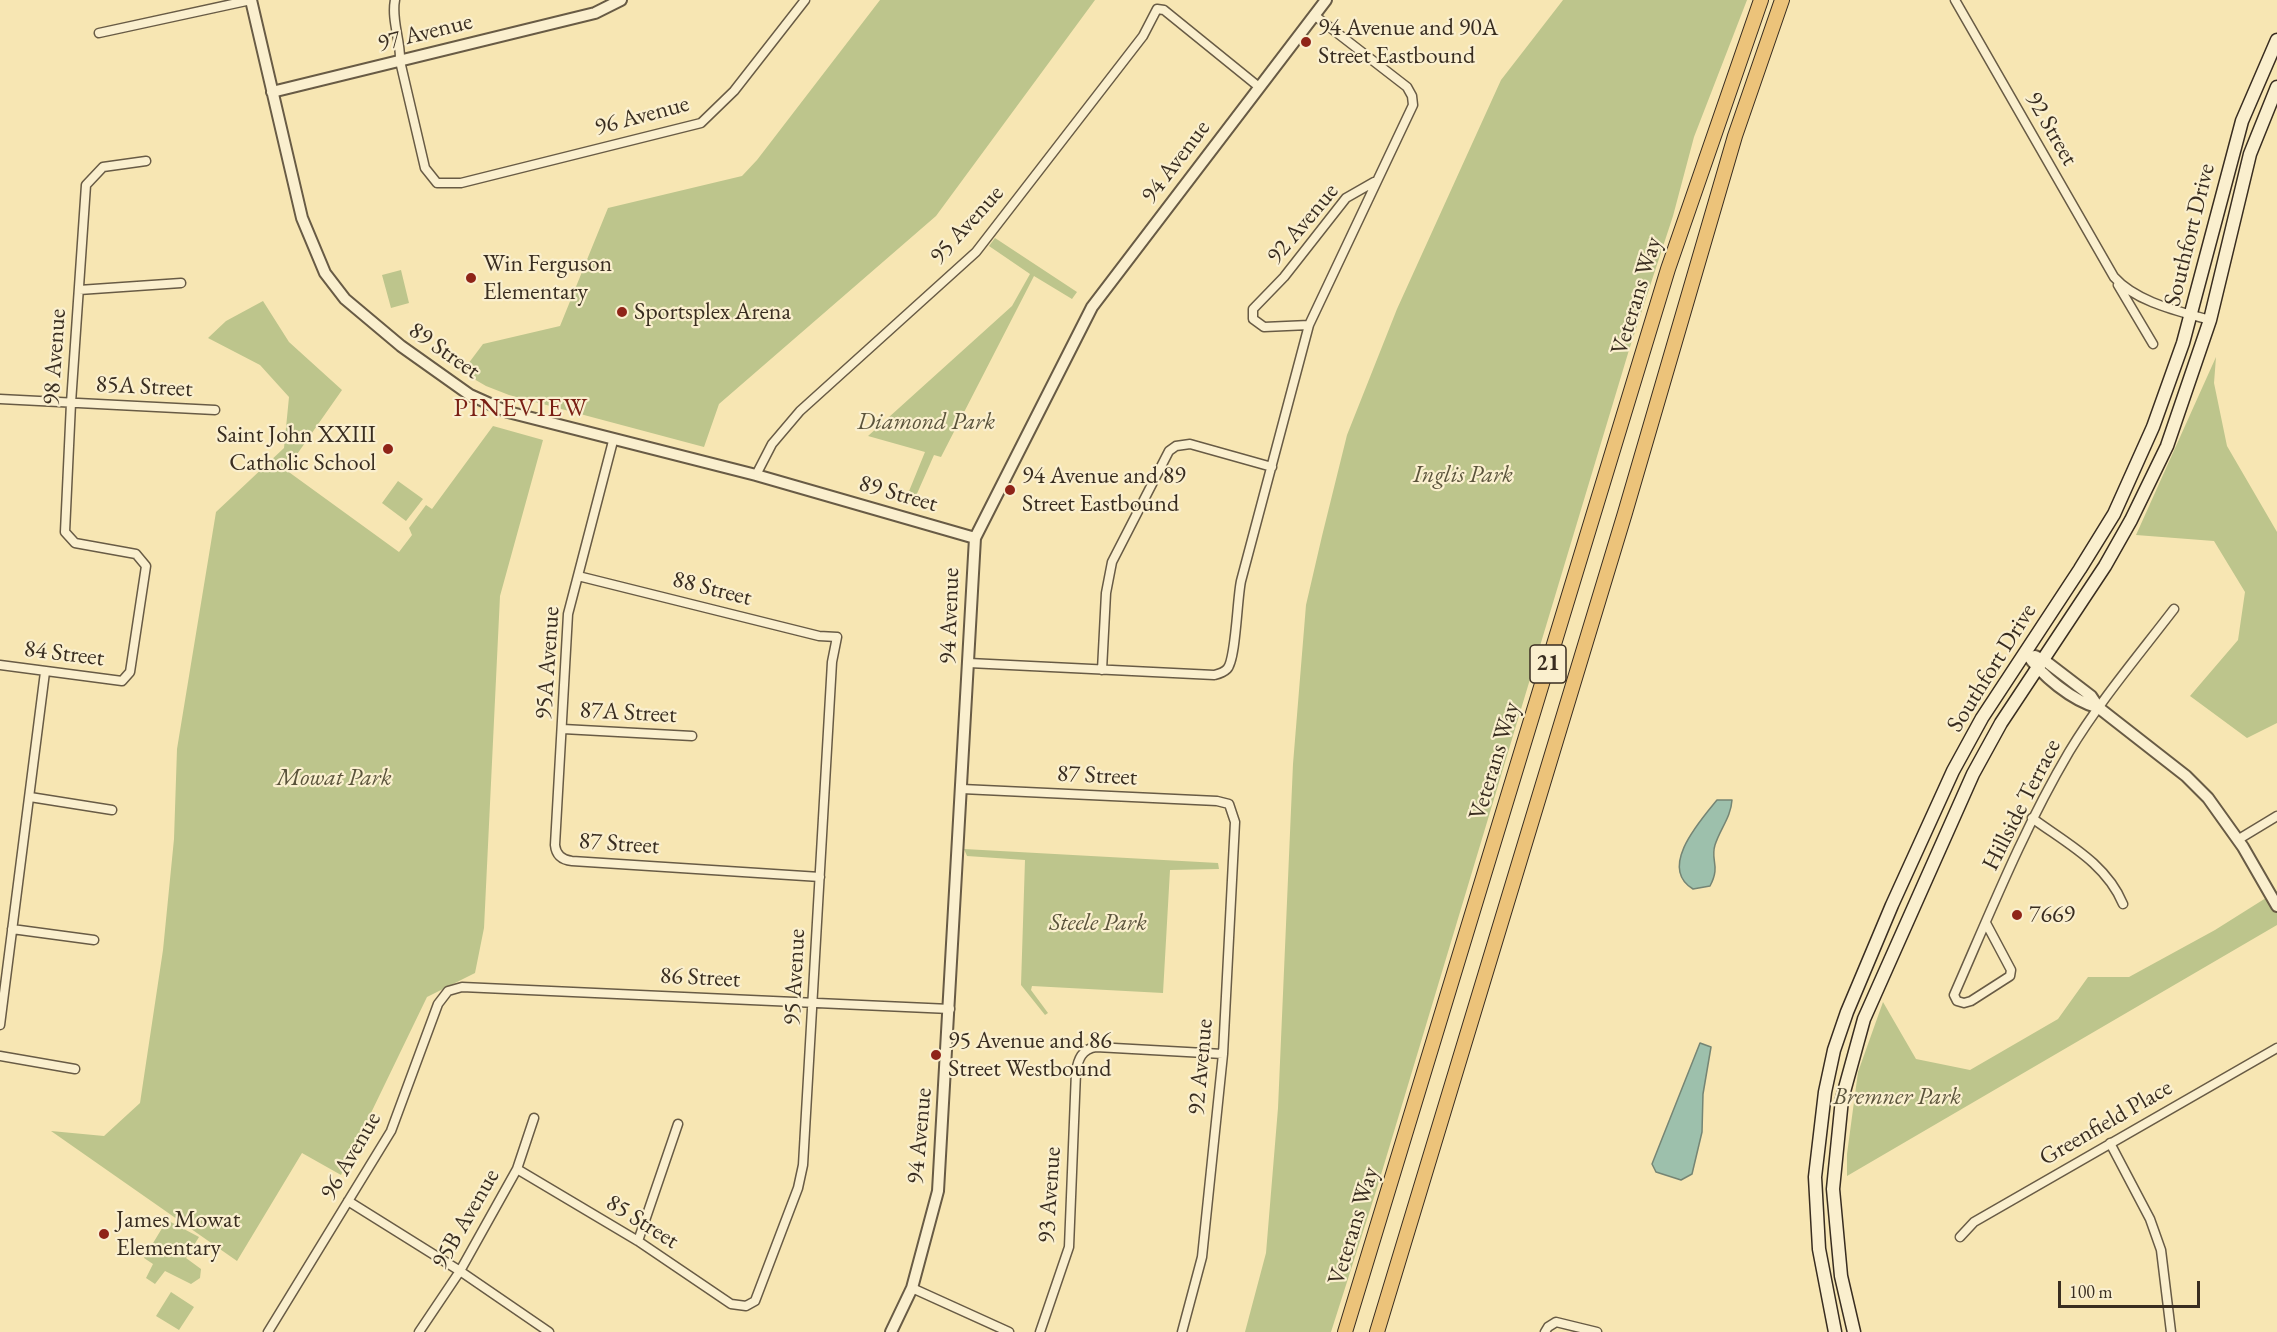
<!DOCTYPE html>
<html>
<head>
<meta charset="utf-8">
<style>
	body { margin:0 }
	#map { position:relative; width:2277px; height:1332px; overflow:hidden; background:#f7e6b3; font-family:"EB Garamond",serif }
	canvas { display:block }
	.scale { position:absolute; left:2058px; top:1281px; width:142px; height:27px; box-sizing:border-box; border:3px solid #392d20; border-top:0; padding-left:8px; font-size:18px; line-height:21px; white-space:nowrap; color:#392d20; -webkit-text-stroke:4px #faefce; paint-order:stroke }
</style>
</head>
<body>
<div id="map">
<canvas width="2277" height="1332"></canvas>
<div class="scale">100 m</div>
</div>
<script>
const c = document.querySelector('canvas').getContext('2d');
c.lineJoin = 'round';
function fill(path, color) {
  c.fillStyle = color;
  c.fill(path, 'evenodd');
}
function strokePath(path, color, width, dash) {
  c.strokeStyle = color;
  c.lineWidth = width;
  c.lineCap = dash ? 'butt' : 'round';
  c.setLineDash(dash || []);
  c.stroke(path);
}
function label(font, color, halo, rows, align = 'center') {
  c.font = font + ' "EB Garamond",serif';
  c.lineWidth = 4.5;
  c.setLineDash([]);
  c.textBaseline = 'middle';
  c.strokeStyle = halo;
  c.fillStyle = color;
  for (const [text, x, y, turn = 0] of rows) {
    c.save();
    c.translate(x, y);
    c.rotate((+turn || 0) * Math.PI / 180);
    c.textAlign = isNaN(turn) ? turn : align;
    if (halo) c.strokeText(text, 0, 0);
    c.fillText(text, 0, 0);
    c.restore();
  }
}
fill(new Path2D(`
	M880,0H1095L936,216L719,404L704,447L509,395L486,386L462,372L483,344L560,326L608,208L742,176L757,160Z
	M1563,0H1747L1694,137L1673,216L1629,350L1377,1188L1331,1332H1245L1266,1253L1278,1108L1293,764L1306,605L1322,536L1347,435L1397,309L1501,80Z
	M995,238L1077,292L1072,299L1034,276L941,457L934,455L912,505L905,501L925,452L868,436L1012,306L1030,274L989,246Z
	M401,270L409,303L391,308L382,275Z
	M263,301L289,342L342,390L286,470L399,552L412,535L409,528L426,505L432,509L493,426L543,440L500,596L484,928L475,973L427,997L341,1175L302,1153L237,1261L51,1131L104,1136L140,1103L163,950L174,839L177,749L216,512L284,448L289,397L260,365L208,338L226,321Z
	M2216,357L2214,383L2227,446L2277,532V723L2247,738L2190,696L2238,640L2245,592L2214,541L2136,535Z
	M398,481L423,499L406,521L382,503Z
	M964,849L1218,863L1219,869L1170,870L1163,993L1032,986L1031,990L1048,1013L1045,1015L1021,985L1025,860L967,856Z
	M2277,891V925L1847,1176V1154L1858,1072L1883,1002L1916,1059L1970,1070L2058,1019L2088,977H2129L2215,930Z
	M167,1220L199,1237L186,1258L201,1269L200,1278L191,1284L165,1271L155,1284L146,1278L153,1264L144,1258Z
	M171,1292L194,1307L179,1330L156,1316Z`), '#bdc58c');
const water = new Path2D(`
	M1717,800H1732C1731,817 1720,829 1715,845C1710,861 1721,865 1710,886L1693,889C1658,868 1699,822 1717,800Z
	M1700,1043L1711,1047L1703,1094L1702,1132L1692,1174L1681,1180L1656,1172L1652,1164Z`);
fill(water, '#9dc0ac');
strokePath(water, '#758574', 1.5);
const minor = new Path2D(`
	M395,0C391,20 401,41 400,61L425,168L437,183H461L701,123L734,91L805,0
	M1955,0L2114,277C2136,302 2178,311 2210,320
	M99,33L251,0
	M2118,285L2153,344
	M79,290L181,283
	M1309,325L1264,327L1253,319V309L1284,277L1346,198L1374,182
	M0,399L215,410
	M613,441L568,614L555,845C556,855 562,860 572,861L820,877
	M756,475L772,444L800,411L976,252L1143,36L1157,9L1164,10L1259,87
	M969,663L1214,675C1218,674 1223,673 1227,669C1236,660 1237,599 1241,581L1309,325L1413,105L1412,96L1407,87L1314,15
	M0,665L122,681L130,672L146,566L136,554L75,543L65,532L71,403L86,185L103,167L146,161
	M1102,670L1106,593L1112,562L1169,451L1176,446L1190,444L1272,467
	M563,729L692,736
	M962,789L1217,801L1229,804L1235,822L1223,1054L1202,1257L1182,1332
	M30,797L112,810
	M2032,818C2066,843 2106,863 2123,904
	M2239,839L2277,816
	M1986,923L2011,970L2010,976L1971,1001L1964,1003L1957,1001L1954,995C1990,913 2023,830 2069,752C2099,702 2138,656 2174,609
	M12,929L94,940
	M0,1025L45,672
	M0,1056L75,1069
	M2110,1143L2150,1219L2161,1250L2171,1332
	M517,1169L638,1241L731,1304L746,1306L755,1301L798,1188L803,1165L832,662L837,637L819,636L578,576
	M348,1201L460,1271L549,1332
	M1960,1237L1974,1222L2277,1048
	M638,1241L678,1124
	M912,1288L1009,1332
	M268,1332L391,1131L438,1004L448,991L462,987L950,1009
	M419,1332L460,1271L517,1169L534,1118
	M1040,1332L1069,1247L1076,1072C1078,1059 1082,1049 1096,1047L1223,1054
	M1545,1332L1548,1327L1556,1322L1597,1332`);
const tertiary = new Path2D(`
	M251,0L302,218L325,273L345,299L401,346L470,395L508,412L756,475L975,538
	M272,92L595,13L621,0
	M2026,653C2041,675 2072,701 2099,708L2186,776L2208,798L2243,847L2277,906
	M2035,656L2044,660L2091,696L2099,708
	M891,1332L912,1288L938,1191L975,538L1092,307L1326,0`);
const secondary = new Path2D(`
	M1835,1332L1819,1249L1815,1177L1825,1092L1834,1050L1847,1012L1892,905L1953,771L1982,718L2080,569L2114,514L2153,427L2183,343L2242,121L2277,40
	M1854,1332L1841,1276L1833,1189L1842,1099L1864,1019L1973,774L2001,723L2105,566L2131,520L2167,446L2210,320L2250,154L2277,87`);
const primary = new Path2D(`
	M1345,1332L1668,269L1761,0
	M1377,1332L1625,513L1735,136L1782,0`);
strokePath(minor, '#685b45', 11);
strokePath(tertiary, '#685b45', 14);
strokePath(secondary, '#392d20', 15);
strokePath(primary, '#392d20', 16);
strokePath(minor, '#faefce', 8);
strokePath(tertiary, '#faefce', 10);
strokePath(secondary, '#faefce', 12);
strokePath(primary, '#ecc37a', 14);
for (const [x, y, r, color] of [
	[1306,42,6,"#8f2418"],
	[471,278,6,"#8f2418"],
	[622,312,6,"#8f2418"],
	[388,449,6,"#8f2418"],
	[1010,490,6,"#8f2418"],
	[2017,915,6,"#8f2418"],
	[936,1055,6,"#8f2418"],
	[104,1234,6,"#8f2418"]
]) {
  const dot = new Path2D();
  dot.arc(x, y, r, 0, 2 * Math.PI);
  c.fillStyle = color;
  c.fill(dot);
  strokePath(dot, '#faefce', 2);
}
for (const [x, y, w] of [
	[1548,664,36]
]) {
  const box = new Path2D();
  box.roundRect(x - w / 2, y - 19, w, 38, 4.5);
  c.fillStyle = '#faefce';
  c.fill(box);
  strokePath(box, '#392d20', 1.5);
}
label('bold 22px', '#392d20', null, [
	["21",1548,664]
]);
label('24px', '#392d20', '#faefce', [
	["94 Avenue and 90A",1318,28],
	["Street Eastbound",1318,56],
	["Win Ferguson",483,264],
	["Elementary",483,292],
	["Sportsplex Arena",634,312],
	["Saint John XXIII",376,435,"right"],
	["Catholic School",376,463,"right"],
	["94 Avenue and 89",1022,476],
	["Street Eastbound",1022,504],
	["7669",2029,915],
	["95 Avenue and 86",948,1041],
	["Street Westbound",948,1069],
	["James Mowat",116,1220],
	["Elementary",116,1248]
], 'left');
label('24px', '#392d20', '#faefce', [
	["97 Avenue",425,33,-14],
	["96 Avenue",642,116,-15],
	["92 Street",2051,129,60],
	["94 Avenue",1176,162,-53],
	["92 Avenue",1303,224,-50],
	["95 Avenue",967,225,-48],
	["Southfort Drive",2190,235,-76],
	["Veterans Way",1637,296,-73],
	["89 Street",444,351,35],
	["98 Avenue",55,357,-86],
	["85A Street",144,387,3],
	["89 Street",898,494,16],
	["88 Street",712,589,14],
	["94 Avenue",950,616,-88],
	["84 Street",64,654,7],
	["95A Avenue",548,663,-86],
	["Southfort Drive",1992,668,-58],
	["87A Street",628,713,3],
	["Veterans Way",1495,761,-73],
	["87 Street",1097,776,3],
	["Hillside Terrace",2022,805,-63],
	["87 Street",619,844,4],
	["95 Avenue",795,977,-87],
	["86 Street",700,978,3],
	["92 Avenue",1201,1067,-85],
	["Greenfield Place",2106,1123,-30],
	["94 Avenue",920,1136,-85],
	["96 Avenue",351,1156,-60],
	["93 Avenue",1050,1195,-86],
	["95B Avenue",466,1219,-60],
	["85 Street",642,1222,32],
	["Veterans Way",1354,1226,-73]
]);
label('italic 24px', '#5a533b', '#faefce', [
	["Diamond Park",926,422],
	["Inglis Park",1463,475],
	["Mowat Park",334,778],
	["Steele Park",1098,923],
	["Bremner Park",1897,1097]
]);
c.letterSpacing = '1.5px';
label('26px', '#7a1f14', '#faefce', [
	["PINEVIEW",521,409]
]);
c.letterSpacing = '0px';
</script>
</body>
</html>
